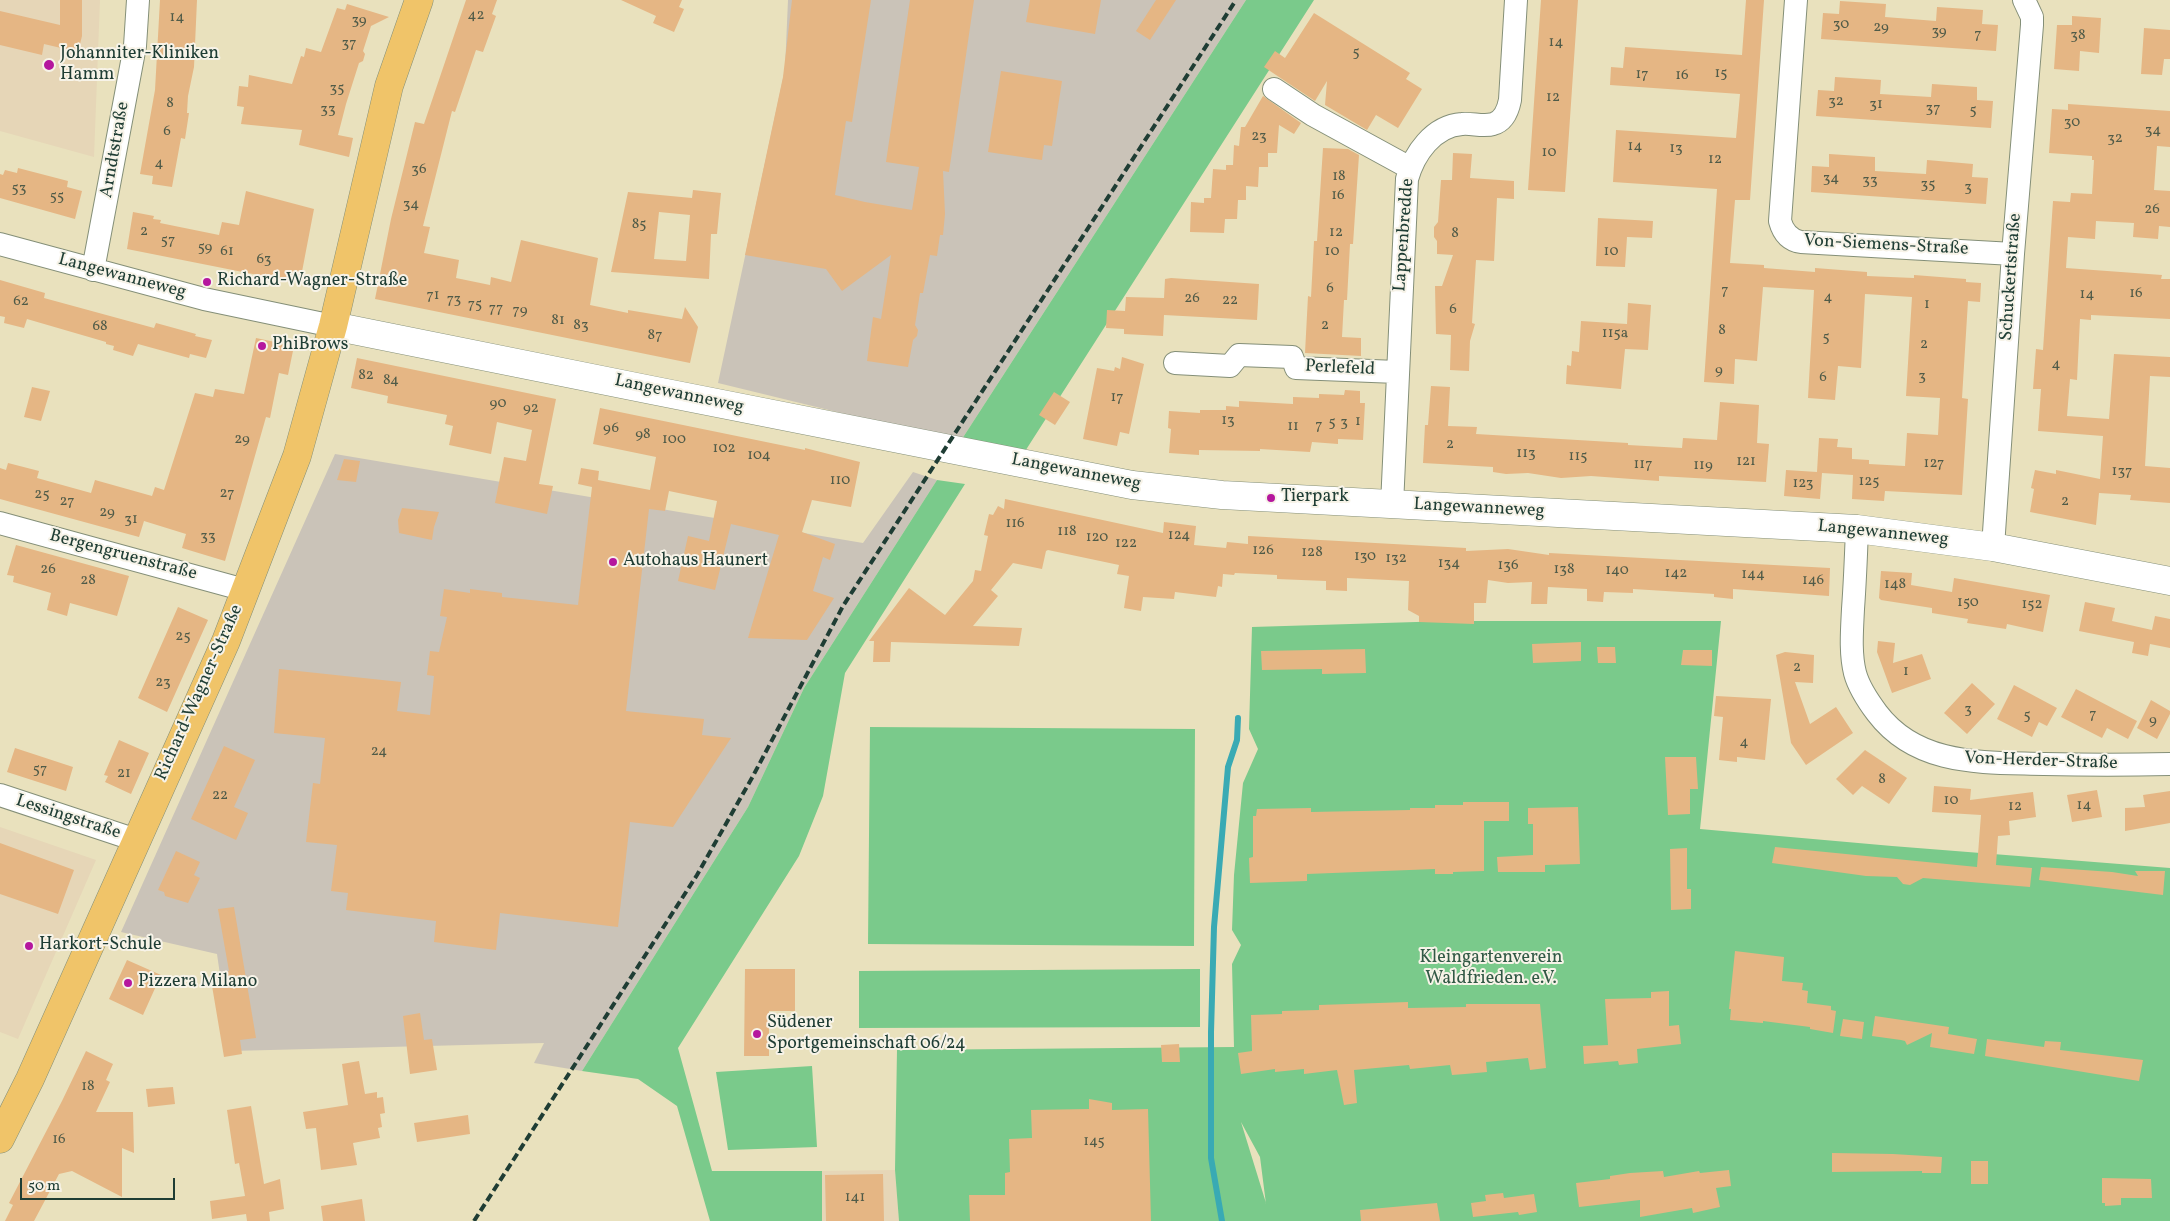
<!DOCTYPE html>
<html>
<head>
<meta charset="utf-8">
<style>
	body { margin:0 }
	#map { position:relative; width:2170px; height:1221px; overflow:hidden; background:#e9e1bd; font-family:Vollkorn,serif }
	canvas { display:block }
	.scale { position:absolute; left:20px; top:1178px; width:155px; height:22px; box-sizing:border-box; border:2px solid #1f3d34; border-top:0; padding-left:6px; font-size:15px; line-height:18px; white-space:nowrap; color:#1f3d34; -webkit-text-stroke:4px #f7f3e8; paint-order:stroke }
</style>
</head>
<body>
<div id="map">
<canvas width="2170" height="1221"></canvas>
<div class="scale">50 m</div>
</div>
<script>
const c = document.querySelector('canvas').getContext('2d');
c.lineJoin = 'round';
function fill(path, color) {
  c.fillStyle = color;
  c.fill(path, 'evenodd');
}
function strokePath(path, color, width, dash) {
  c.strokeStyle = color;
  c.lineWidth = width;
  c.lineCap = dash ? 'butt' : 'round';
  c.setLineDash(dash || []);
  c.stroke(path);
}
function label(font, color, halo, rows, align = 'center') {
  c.font = font + ' Vollkorn,serif';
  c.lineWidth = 4;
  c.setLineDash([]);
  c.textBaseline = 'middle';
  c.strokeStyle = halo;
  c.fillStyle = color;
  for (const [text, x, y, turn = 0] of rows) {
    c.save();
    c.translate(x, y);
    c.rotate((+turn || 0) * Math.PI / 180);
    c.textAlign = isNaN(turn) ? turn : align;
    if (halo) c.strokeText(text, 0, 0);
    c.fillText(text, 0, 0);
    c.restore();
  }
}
fill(new Path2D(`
	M0,0H100L94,157L0,131Z
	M0,827L96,860L18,1039L0,1032Z
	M895,1170L899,1221H822V1171Z`), '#e6d6b7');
fill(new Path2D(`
	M788,0H1246L960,442L718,383L785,69Z
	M335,454L863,543L913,472L937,480L804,688L748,807L582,1071L534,1063L544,1043L231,1051L217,954L121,932Z`), '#cac3b8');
fill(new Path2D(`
	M1246,0H1314L1022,456L960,442Z
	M937,480L965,484L845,673L823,796L799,856L678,1048L712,1171H822V1221H710L677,1106L638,1079L582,1071L748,807L804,688Z
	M1449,621H1721L1700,829L1892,846L2170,868V1221H899L895,1170L897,1050L1234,1047L1232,964L1241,945L1232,930L1234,875L1243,783L1258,749L1249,729L1252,627ZM1241,1122L1260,1157L1266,1204V1203Z
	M870,727L1195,729L1194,946L868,944Z
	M1200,969V1027L859,1028V971Z
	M812,1066L817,1147L728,1150L716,1072Z`), '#7aca8b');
strokePath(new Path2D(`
	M1222,1221L1211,1158V1032L1214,927L1228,767L1237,740L1238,718`), '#39aab4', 6);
fill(new Path2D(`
	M60,0H82V36L78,52L44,44L42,55L0,45V11L60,25Z
	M160,0H197L194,67L188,96L187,113H189L185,139L181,138L172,187L152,184L153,176L140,174L155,90Z
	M466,0H497L492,14L496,16L483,52L476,50L455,112L452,111L423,226L430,227L424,253L459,260L456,278L490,285L491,277L511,282L521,240L598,258L590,305L628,313V310L682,319L685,307L698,327L690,363L375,299L391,219L415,122L424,124Z
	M621,0H682L679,7L684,9L674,32L653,23L656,16Z
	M792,0H871L852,122L846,121L835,195L865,202L912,210L919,167L886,162L910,0H974L949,172L943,171L945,214L943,235H940L937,256L930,255L923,293H920L915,325L918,330L917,336L913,340L908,367L867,361L873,317L881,319L891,255L842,291L826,269L745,255L783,77Z
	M1030,0H1101L1095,34L1026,22Z
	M1156,0H1176L1150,40L1136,31Z
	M1541,0H1578L1565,192L1528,190Z
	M1746,0H1764L1750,200H1735L1730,263L1764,265V268L1815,272V268L1867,272V276L1914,278V275L1966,279V282L1981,283L1980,302L1968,301L1962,398L1968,399L1962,495L1885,491L1884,501L1852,499L1853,475L1822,473L1820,499L1784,496L1786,470L1817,472L1819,438L1838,439L1837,447L1852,448V459L1869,460V464L1905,466L1907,433L1938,435L1940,398L1906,396L1912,297L1865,294L1861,368L1838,366L1835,400L1808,398L1814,290L1763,287L1757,361L1735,359L1734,384L1704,382L1717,189L1613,182L1616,130L1736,138L1740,94L1610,85L1611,67L1623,68L1625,47L1742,55Z
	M1840,1L1886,4L1885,17L1936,21L1937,7L1983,10L1982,24L1998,25L1996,51L1821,39L1823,13L1839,14Z
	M347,4L389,17L371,26L363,51L365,54L363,61L359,63L346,104L338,135L353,138L349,157L299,145L302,130L241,124L244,107L237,106L239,86L248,87L249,75L292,84L301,56L304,57L306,48L321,52L337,8L345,10Z
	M1314,13L1410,73L1406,79L1422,89L1398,128L1376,115L1367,130L1325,105L1327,81L1315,101L1264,67L1275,51L1285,58Z
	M2072,16L2101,18L2099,53L2080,51L2079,71L2054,69L2057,25H2072Z
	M2144,28L2170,30V59H2164L2162,75L2141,74Z
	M1001,71L1062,81L1052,146L1044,145L1042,160L988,152Z
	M1835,77L1881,80L1880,94L1931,97L1932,84L1977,87V100L1993,101L1991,128L1816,116L1818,90L1834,91Z
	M1263,96L1301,123L1294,134L1279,125L1277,153H1268V167H1259L1258,187L1246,186V200H1238L1237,219H1225L1224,233L1190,232L1191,202L1204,203V198H1211L1213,169L1226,170V165H1233L1234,145L1239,146L1241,127H1245Z
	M2068,104L2170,111V147L2157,146L2154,190L2170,191V227L2159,226L2158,239L2133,237L2134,223L2096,221L2095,239L2068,237L2066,268L2162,275L2161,279H2170V319L2091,315V320L2080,319L2077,380L2070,379L2067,416L2109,419L2114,354L2170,357V377L2150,376L2145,466L2170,468V503L2130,500L2131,495L2099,493L2096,525L2030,512L2034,489L2031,488L2035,470L2056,474V470L2100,479L2103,436L2038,431L2041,389H2033L2036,349L2043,350L2053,201L2070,202L2071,193L2092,194L2094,160H2092V156L2049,153L2052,109L2068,110Z
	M1323,148L1348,149L1359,155L1353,244H1350L1347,300H1344L1342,337L1361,338V356L1305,353L1308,296L1311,297L1314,241H1317Z
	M1453,153L1472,154L1470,178L1514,181V199L1497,198L1494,261L1476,260L1472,323L1475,324L1470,341L1469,371L1450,370L1451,335L1436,334L1435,286H1442L1453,255L1437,254V241L1434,237V227L1438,222L1441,180H1452Z
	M1829,154L1875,157V171L1926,174L1927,160L1973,164L1972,177L1988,178L1986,204L1811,192L1812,166L1829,167Z
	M18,168L68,181L67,187L82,191L75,219L0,198V174L3,175L5,170L17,173Z
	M693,190L721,193L717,234H711L709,279L611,272L628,192L692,198ZM659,212L690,215L686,261L654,259Z
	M246,191L314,209L300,282H293L127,249L133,212L154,216L153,219L161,220L160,223L219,235L222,222L239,225Z
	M1598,218L1653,221L1652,238L1627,237L1625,267L1596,266Z
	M1171,278L1259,284L1257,320L1164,315L1163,336L1124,334V329L1106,328L1107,310L1125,311L1126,297L1164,298L1165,279Z
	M0,280L45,293L44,298L154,328L156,323L196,334L195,336L212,340L206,358L190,354L189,358L138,344L133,356L113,350L114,346L106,344V342L27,319L24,328L4,323L5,317L0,316Z
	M1628,303L1651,305L1648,350L1625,349L1621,389L1566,384L1567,365L1571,366L1572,351L1579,352L1581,321L1627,324Z
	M256,338L294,346L288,375L279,373L270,418L266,417L225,561L182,548L186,534L144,521L139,537L0,499V468L6,470L8,463L39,471L37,478L91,493L95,480L152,496L155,487L164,490L195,393L213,397L215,389L244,394Z
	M1122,357L1144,364L1129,434L1120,432L1117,446L1083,439L1097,368L1114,371L1115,367L1120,369Z
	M357,358L556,399L539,484L553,486L547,514L495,503L504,457L526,461L532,430L497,422L491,454L449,445L453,426L445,424L447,415L387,403L388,396L351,388Z
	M1431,386L1450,387L1448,426L1477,427L1476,434L1628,443V445L1682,448L1683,438L1717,440L1720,402L1759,405L1757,443L1769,444L1766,482L1659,476V481L1591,476L1561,478L1528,473L1506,474L1493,472V467L1423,463L1425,425H1428Z
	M32,387L50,391L41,421L24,417Z
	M1345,390L1360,391V403H1365L1363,440L1338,439V444L1312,442L1310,452L1260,449V451L1199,450V455L1169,453L1171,429L1168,428L1169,411L1200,413V410H1226V406L1239,407V401L1293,404V397L1319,398V394L1344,395Z
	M1054,392L1070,402L1055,425L1039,415Z
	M600,408L805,450V448L860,462L851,507L812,500L802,532L835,544L830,560L823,557L813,591L834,598L807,640L748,638L779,535L731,524L715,590L678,581L688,536L709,541L717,501L669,491L665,511L649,509L626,711L704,719L702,735L731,738L673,827L630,822L618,927L500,913L496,950L434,942L436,921L346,910L348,893L331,891L337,845L306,842L313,783L320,784L325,738L274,733L279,669L401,682L397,711L430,715L434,676L427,675L430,651L439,652L447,617L440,616L444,589L470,593V589L502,593V597L578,605L592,487L578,484L581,468L599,471L598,480L650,490L656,457L593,444Z
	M344,459L360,461L356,482L337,480Z
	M1005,499L1163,533L1164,522L1196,526L1194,545L1226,548L1227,542L1248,544V536L1466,548V551L1508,549L1549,555V553L1830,568L1829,596L1733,589V599L1714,597V594L1633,589V593L1604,592L1603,602L1587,601V589L1548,587L1547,604H1531L1532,582L1508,583L1488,580L1486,603H1474V624L1419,622V616L1408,610L1409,581L1347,578V591L1326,590V581L1277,579V575L1235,573L1234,575L1223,574L1222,587L1218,586L1216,597L1175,592L1174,599L1143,597L1141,611L1124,608L1129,576L1117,574L1119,565L1048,550L1046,551L1042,569L1013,563L991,590L998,596L973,626L1022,628L1019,646L891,642L890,662H873L874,641H869L909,588L945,615L973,581L975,570L981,571L988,536L984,535L989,514L993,515L998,506L1004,509Z
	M402,508L439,512L434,527L432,540L399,533L398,520Z
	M16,545L129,576L117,616L70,603L67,616L47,610L51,593L13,582L14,576L7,575Z
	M1881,571L1912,573L1911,585L1952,592L1954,578L2050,595L2043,632L2007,624L2006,629L1967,623L1968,619L1932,613V608L1881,600L1879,598Z
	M2085,602L2115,608L2112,621L2152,630L2155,616L2170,619V648L2150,644L2148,656L2132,653L2134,642L2079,631Z
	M178,607L208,620L167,712L138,698Z
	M1878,641L1895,643L1893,663L1922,654L1931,679L1892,693L1877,652Z
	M1581,642V661L1533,663L1532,644Z
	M1597,647H1615L1616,663H1598Z
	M1365,649L1366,673L1322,674V669L1262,670L1261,651Z
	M1683,650H1712V666L1681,665Z
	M1785,652L1814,655L1813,683L1795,682L1810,724L1836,707L1853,733L1806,765L1791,743L1776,655Z
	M1972,683L1995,704L1967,734L1944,713Z
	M2014,685L2057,708L2047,726L2039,722L2032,737L1997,719Z
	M2076,689L2137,721L2128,739L2107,728L2102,738L2061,717Z
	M1716,696L1771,699L1765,760L1737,757V762L1719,760L1723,717L1714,716Z
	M2151,700L2170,711V714L2157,739L2137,728Z
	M119,740L149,753L131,794L105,782L108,776L104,775Z
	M224,746L255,760L234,807L248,813L236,840L191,819Z
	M15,748L73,767L66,791L7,772Z
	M1865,750L1907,778L1889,804L1862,786L1853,795L1836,779Z
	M1665,757H1696L1698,789H1690V814L1668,815Z
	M1934,786L1971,789L1970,800L2033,792L2036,817L2009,821L2010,835L1998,836L1996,865L2032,868L2030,887L1923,878L1910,885L1903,884L1897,877L1866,876L1772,863L1775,847L1977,867L1981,815L1932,812Z
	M2097,790L2102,817L2072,822L2067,795Z
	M2170,791V823L2125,831V808L2145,807L2143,795Z
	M1463,802H1509V821H1484V871L1453,872V874H1435V869L1307,874V881L1250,883L1249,858L1253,857V816H1256L1257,809L1311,808V812L1410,810V808H1435V805H1463Z
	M1578,807L1580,864L1545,865V872H1498L1497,857L1533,855V824H1528V808Z
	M0,843L74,870L58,914L0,894Z
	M1687,848V889H1691V909L1671,910L1670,849Z
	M176,851L200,862L194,875L200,878L188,903L165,896L164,892L158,890Z
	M2041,867L2112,872L2138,876L2135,871H2165L2163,895L2039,880Z
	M234,907L256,1038L240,1040L242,1054L224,1057L210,974L229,971L218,909Z
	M1735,951L1784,957L1782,981L1803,983L1802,990L1808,991L1807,1003L1831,1006V1010L1836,1011L1833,1033L1810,1029V1027L1763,1021V1023L1730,1020L1731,1009H1729Z
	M127,960L161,975L143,1015L109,999Z
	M745,969H795V1011H769V1056H744Z
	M1669,991V1026L1679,1025L1681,1044L1637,1049L1638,1063L1619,1065L1618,1061L1584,1064L1583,1046L1608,1045L1605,999L1651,998V992Z
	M1408,1002V1008L1466,1007V1004H1540L1546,1068L1530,1070L1528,1058L1486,1062L1487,1072L1465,1074L1452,1075L1450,1065L1410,1069L1409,1065L1354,1070L1357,1103L1344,1105L1337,1070L1304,1074V1069L1275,1072V1069L1241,1074L1238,1053L1252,1051L1251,1015L1282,1014V1011L1319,1010V1005Z
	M420,1013L424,1040L432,1039L437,1070L410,1074L403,1016Z
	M1875,1016L1949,1027L1948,1034L1977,1039L1974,1054L1930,1047L1932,1033L1907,1045L1905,1041L1901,1040L1872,1036Z
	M1843,1019L1864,1022L1862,1039L1840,1036Z
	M1987,1039L2044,1047L2045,1041L2061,1042L2060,1050L2143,1060L2139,1081L1985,1056Z
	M1179,1044L1180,1062H1162L1161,1045Z
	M86,1051L113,1064L106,1080L110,1082L96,1112H133L134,1153L122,1148V1197L72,1171L59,1174L34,1221H5L13,1205L9,1203L62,1101Z
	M359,1061L365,1094L377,1092V1098L383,1097L385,1113L380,1114L382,1127L378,1128L380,1138L353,1143L357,1165L321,1170L316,1128L306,1129L303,1112L348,1105L342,1064Z
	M173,1087L175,1104L148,1107L146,1089Z
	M1089,1099L1112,1103V1110L1148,1109L1151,1221H970L969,1195H1005V1173L1010,1172L1009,1139L1032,1138L1031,1110L1089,1109Z
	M251,1106L264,1184L280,1179L284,1209L269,1212L270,1221H247L246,1214L212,1219L210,1201L245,1196L239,1163L235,1164L227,1110Z
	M468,1115L470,1134L417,1142L414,1123Z
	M1832,1153L1893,1154L1942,1157L1941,1173H1922V1171L1832,1172Z
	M1971,1161H1988V1184H1971Z
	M1729,1170L1731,1186L1716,1188L1720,1207L1693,1213L1692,1208L1640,1217V1200L1579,1207L1576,1183L1610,1179V1176L1630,1173L1663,1171L1664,1177L1699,1171L1700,1173Z
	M883,1174L884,1221H826L825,1175Z
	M2102,1178L2151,1179L2152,1198H2121V1205L2105,1206V1203H2102Z
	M1503,1193L1504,1198L1534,1194L1537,1212L1519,1215L1518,1212L1473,1217L1471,1203L1486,1201L1485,1195Z
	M362,1199L365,1221H323L321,1206Z
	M1437,1203L1440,1221H1361L1360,1210Z`), '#e5b684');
const minor = new Path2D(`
	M1796,0L1780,221C1783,232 1789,240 1801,242L2013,254
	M1274,89L1313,115L1410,168
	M0,244L204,299L333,326
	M93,270L135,46L138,0
	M1175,363L1230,366L1239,355L1292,357L1296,368L1397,372
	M1392,505L1407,179C1414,154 1433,126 1462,124C1472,123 1484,127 1493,124C1504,121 1508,110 1510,100L1516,0
	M0,523L245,590
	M1857,529C1856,556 1855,582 1853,609C1852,630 1850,653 1855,673C1859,688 1868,701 1877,713C1918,767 1984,762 2044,764C2086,765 2128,765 2170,764
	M1993,547L2013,254L2032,25V17L2024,0
	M0,795L136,840`);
const tertiary = new Path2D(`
	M333,326C599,380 866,433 1132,485L1222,495L1857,529L1993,547L2170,581`);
const primary = new Path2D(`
	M0,1139L30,1079L226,641L297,456L333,326L389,86L419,0`);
strokePath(minor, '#848f78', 24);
strokePath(tertiary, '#848f78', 29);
strokePath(primary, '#848f78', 29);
strokePath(minor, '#fff', 22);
strokePath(tertiary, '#fff', 28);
strokePath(primary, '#f0c469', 28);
strokePath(new Path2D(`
	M474,1221L697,875L753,776L843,606L1236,0`), '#1f3d34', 4, [8, 4]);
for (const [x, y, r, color] of [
	[49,65,6,"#b5179e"],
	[207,282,5,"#b5179e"],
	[262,346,5,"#b5179e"],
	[1271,498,5,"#b5179e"],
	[613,562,5,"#b5179e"],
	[29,946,5,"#b5179e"],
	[128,983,5,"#b5179e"],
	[757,1034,5,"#b5179e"]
]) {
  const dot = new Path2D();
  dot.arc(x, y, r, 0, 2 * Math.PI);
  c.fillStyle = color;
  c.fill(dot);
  strokePath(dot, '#f7f3e8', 2);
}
label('15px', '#505b48', null, [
	["42",476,16],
	["14",177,18],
	["39",359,21],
	["30",1841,25],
	["29",1881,28],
	["39",1939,32],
	["7",1978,35],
	["38",2078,36],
	["14",1556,43],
	["37",349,44],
	["5",1356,53],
	["15",1721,74],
	["17",1642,75],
	["16",1682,76],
	["35",337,89],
	["12",1553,98],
	["32",1836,102],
	["8",170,104],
	["31",1876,105],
	["37",1933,109],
	["33",328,110],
	["5",1973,111],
	["30",2072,123],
	["34",2153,131],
	["6",167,132],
	["23",1259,137],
	["32",2115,139],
	["14",1635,147],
	["13",1676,149],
	["10",1549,153],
	["12",1715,160],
	["4",159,164],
	["36",419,170],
	["18",1339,177],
	["34",1831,179],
	["33",1870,181],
	["35",1928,185],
	["3",1968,188],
	["53",19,189],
	["16",1338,196],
	["55",57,197],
	["34",411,205],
	["26",2152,210],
	["85",639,225],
	["2",144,232],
	["12",1336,233],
	["8",1455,234],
	["57",168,241],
	["59",205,248],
	["61",227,252],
	["10",1332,252],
	["10",1611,252],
	["63",264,260],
	["6",1330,289],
	["7",1725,291],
	["16",2136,294],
	["14",2087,295],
	["71",433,296],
	["4",1828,298],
	["26",1192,299],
	["73",454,300],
	["22",1230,301],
	["62",21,302],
	["75",475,305],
	["1",1927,305],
	["77",496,309],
	["6",1453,310],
	["79",520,311],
	["81",558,321],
	["83",581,326],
	["2",1325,326],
	["68",100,327],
	["8",1722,331],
	["115a",1615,334],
	["87",655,336],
	["5",1826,338],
	["2",1924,345],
	["4",2056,365],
	["9",1719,371],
	["82",366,376],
	["3",1922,377],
	["6",1823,378],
	["84",391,381],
	["17",1117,398],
	["90",498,404],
	["92",531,409],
	["13",1228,421],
	["1",1358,422],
	["5",1332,423],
	["3",1344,423],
	["7",1319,426],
	["11",1293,427],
	["96",611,429],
	["98",643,435],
	["29",242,440],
	["100",674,440],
	["2",1450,445],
	["102",724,449],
	["113",1526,454],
	["104",759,456],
	["115",1578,457],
	["121",1746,462],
	["127",1934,464],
	["117",1643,465],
	["119",1703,466],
	["137",2122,472],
	["110",840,481],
	["125",1869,482],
	["123",1803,484],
	["27",227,494],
	["25",42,495],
	["27",67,502],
	["2",2065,502],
	["29",107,513],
	["31",131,520],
	["116",1015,524],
	["118",1067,532],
	["124",1179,536],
	["33",208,537],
	["120",1097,538],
	["122",1126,544],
	["126",1263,551],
	["128",1312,553],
	["130",1365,557],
	["132",1396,559],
	["134",1449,564],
	["136",1508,566],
	["26",48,570],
	["138",1564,570],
	["140",1617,571],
	["142",1676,574],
	["144",1753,575],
	["28",88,581],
	["146",1813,581],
	["148",1895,585],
	["150",1968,603],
	["152",2032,605],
	["25",183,637],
	["2",1797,668],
	["1",1906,672],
	["23",163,683],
	["3",1968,710],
	["7",2093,715],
	["5",2027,716],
	["9",2153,721],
	["4",1744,743],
	["24",379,752],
	["57",40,770],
	["21",124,774],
	["8",1882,780],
	["22",220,796],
	["10",1951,801],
	["14",2084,806],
	["12",2015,807],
	["18",88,1087],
	["16",59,1140],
	["145",1094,1142],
	["141",855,1198]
]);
label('18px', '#1f3d34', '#f7f3e8', [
	["Johanniter-Kliniken",60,55],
	["Hamm",60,76],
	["Richard-Wagner-Straße",217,282],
	["PhiBrows",272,346],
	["Tierpark",1281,498],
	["Autohaus Haunert",623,562],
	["Harkort-Schule",39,946],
	["Pizzera Milano",138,983],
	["Südener",767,1024],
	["Sportgemeinschaft 06/24",767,1045]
], 'left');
label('18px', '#1f3d34', '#f7f3e8', [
	["Arndtstraße",116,150,-80],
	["Lappenbredde",1405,235,-86],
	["Von-Siemens-Straße",1886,246,3],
	["Langewanneweg",122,277,15],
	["Schuckertstraße",2012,277,-86],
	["Perlefeld",1340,369,3],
	["Langewanneweg",679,395,12],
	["Langewanneweg",1076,473,11],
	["Langewanneweg",1479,509,3],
	["Langewanneweg",1883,534,6],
	["Bergengruenstraße",123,556,15],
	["Richard-Wagner-Straße",200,693,-66],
	["Von-Herder-Straße",2041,762,2],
	["Lessingstraße",68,818,18]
]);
label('18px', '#315945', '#f7f3e8', [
	["Kleingartenverein",1491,959],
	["Waldfrieden. e.V.",1491,980]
]);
</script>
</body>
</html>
